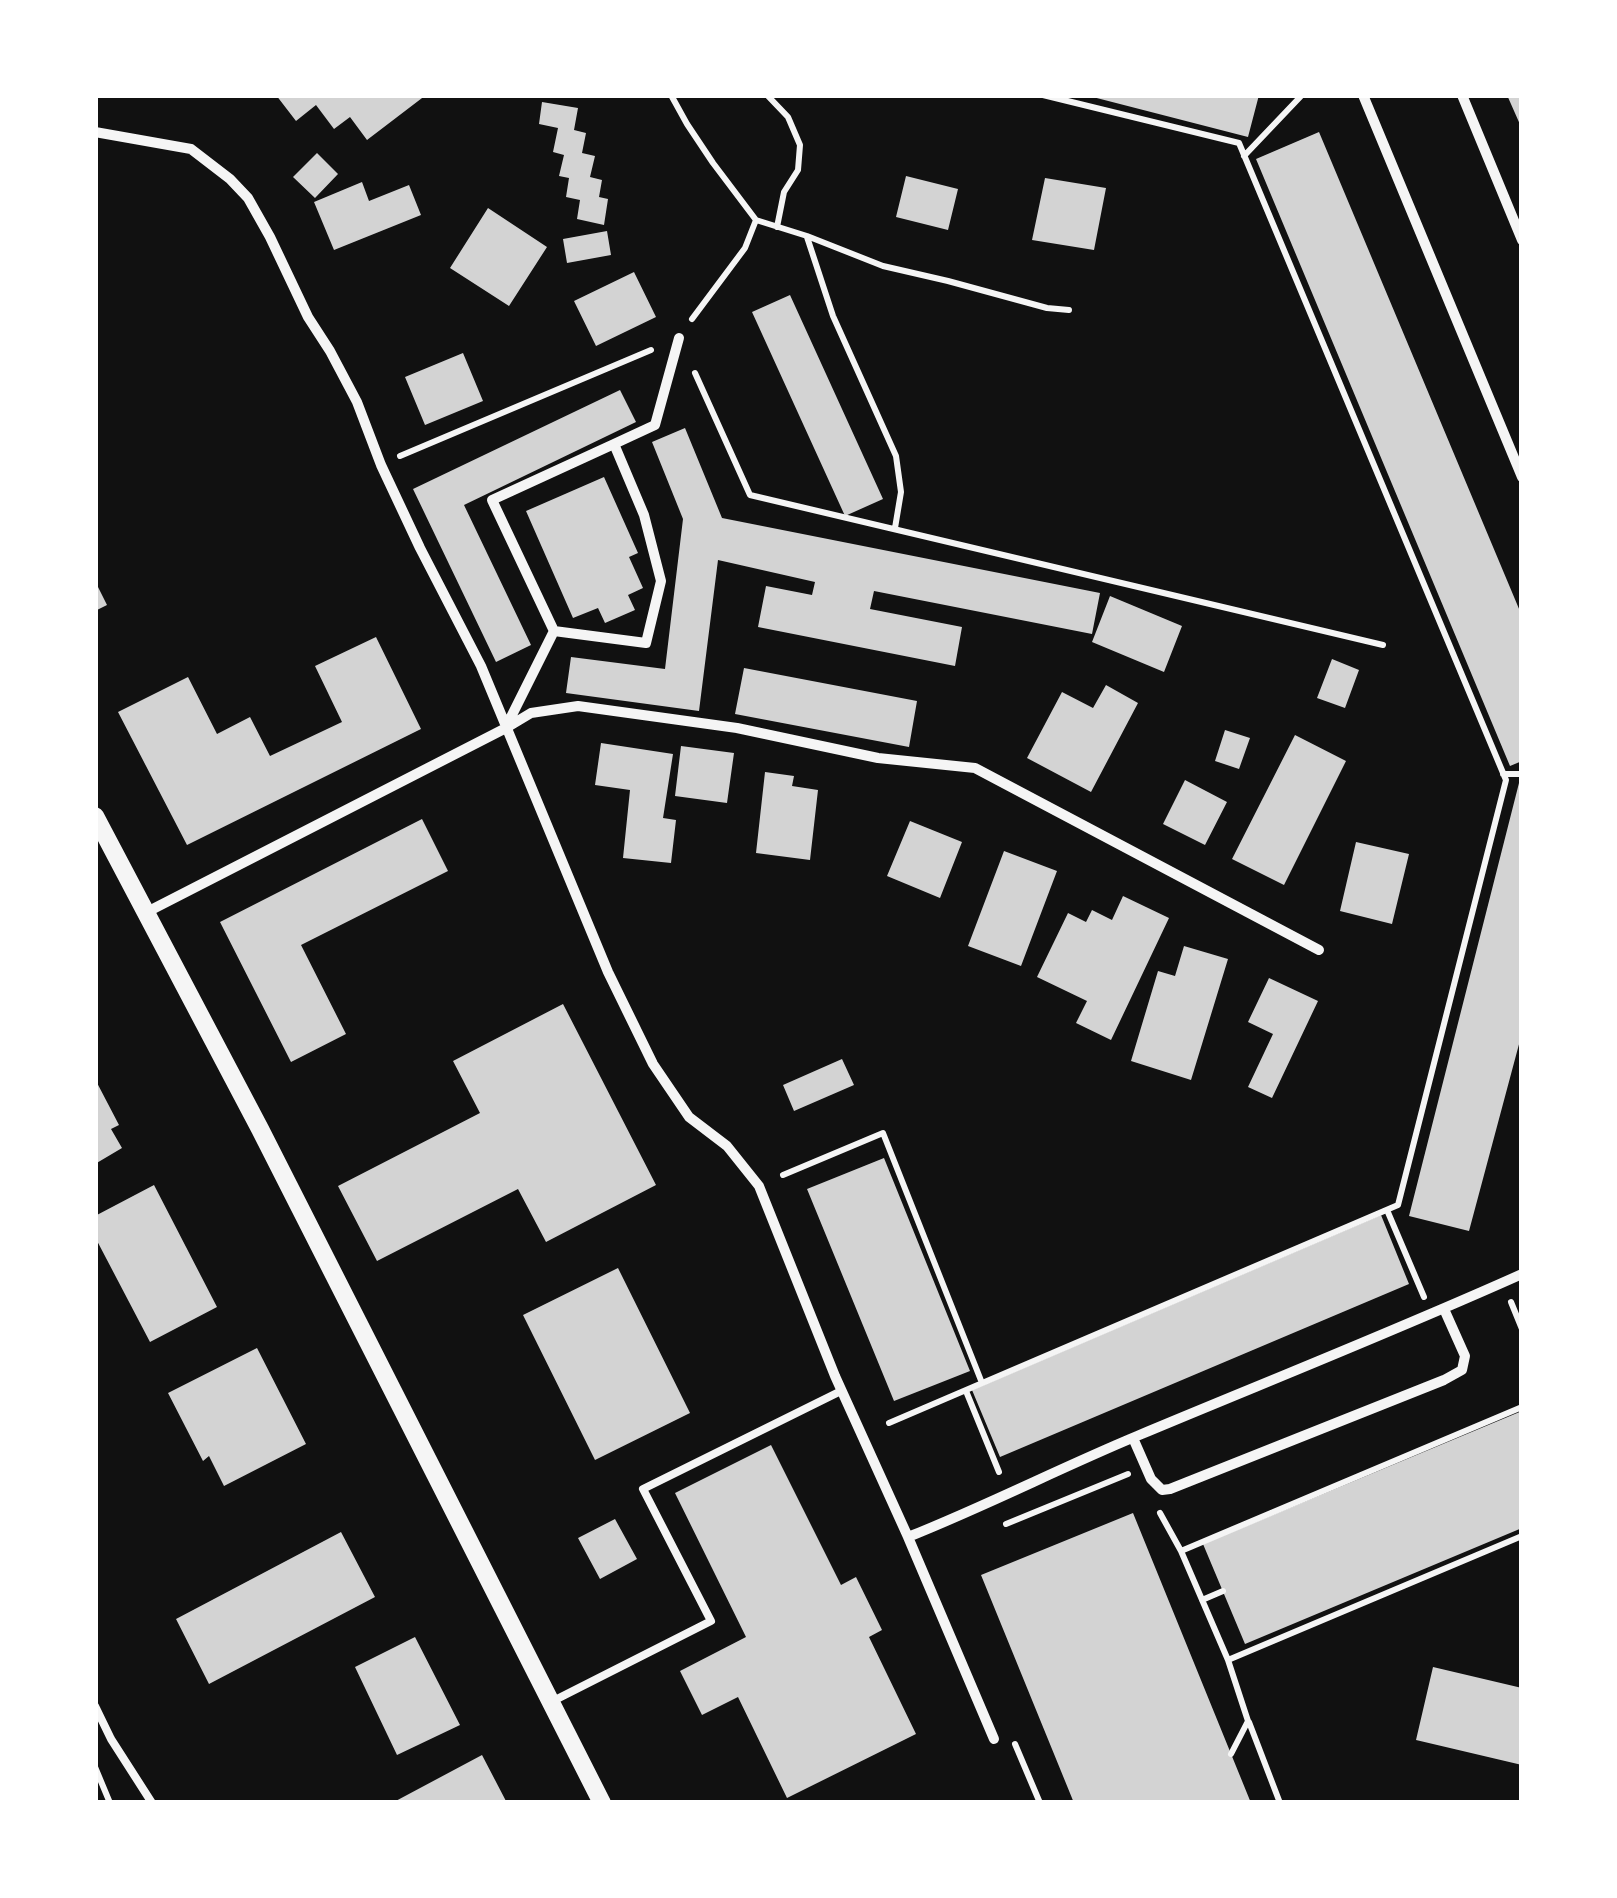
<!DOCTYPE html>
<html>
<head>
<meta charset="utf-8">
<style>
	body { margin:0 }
	#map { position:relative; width:1617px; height:1898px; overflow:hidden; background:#111; font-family:Cabin,sans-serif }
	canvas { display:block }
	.frame { position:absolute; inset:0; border:98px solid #fff; pointer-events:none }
</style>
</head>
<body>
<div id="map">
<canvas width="1617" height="1898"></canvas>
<div class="frame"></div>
</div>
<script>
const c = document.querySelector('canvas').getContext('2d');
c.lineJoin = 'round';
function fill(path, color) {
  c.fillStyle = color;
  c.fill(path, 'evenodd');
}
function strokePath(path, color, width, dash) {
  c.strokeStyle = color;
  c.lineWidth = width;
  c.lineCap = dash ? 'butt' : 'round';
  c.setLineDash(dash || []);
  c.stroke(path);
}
fill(new Path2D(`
	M276,95H426L367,140L350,117L334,129L316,105L296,121Z
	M1085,95H1259L1248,137Z
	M1507,95H1522V129Z
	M542,102L578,108L574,130L586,133L582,153L595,156L590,177L602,180L599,197L608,199L604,225L577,219L580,200L566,197L569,178L559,176L564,155L553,152L558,128L539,124Z
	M1319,132L1522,616V761L1510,766L1256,159Z
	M317,153L338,174L315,198L293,177Z
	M906,176L958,189L948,230L896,217Z
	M1045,178L1106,188L1094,250L1032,240Z
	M362,182L369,201L409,185L421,215L334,250L314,202Z
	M488,208L547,247L509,306L450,268Z
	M607,231L611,255L567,263L563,239Z
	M634,272L656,317L596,346L574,301Z
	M790,295L883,499L845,516L752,312Z
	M463,353L483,401L425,425L405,377Z
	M620,390L636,422L464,505L531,645L496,662L413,489Z
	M685,428L722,518L1100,593L1092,634L874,591L870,609L962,627L955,666L758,627L766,586L812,595L815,582L718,560L699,711L566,693L571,657L665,669L683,519L652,442Z
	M604,477L638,553L629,557L643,588L628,595L635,610L605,623L598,608L573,618L526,511Z
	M95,581L107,605L95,611Z
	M1110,596L1182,626L1164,672L1092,642Z
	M376,637L421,729L187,845L118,712L188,677L217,734L250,717L270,756L342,722L315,666Z
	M1332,659L1359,670L1345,708L1317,698Z
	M744,668L917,701L909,747L735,714Z
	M1106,685L1138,703L1091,792L1027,758L1062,692L1093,708Z
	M1225,730L1250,738L1239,769L1215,761Z
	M1295,735L1346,761L1284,885L1232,859Z
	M601,743L673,754L663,818L676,820L671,863L623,858L630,790L595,785Z
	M681,746L734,753L727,803L675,796Z
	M765,772L794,776L792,786L818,790L810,860L756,853Z
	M1185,780L1227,802L1205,845L1163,824Z
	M1519,783L1522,784V1033L1469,1231L1409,1216Z
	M422,819L448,871L301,945L346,1034L291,1062L220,922Z
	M910,821L962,842L940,898L887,876Z
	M1356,842L1409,854L1392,924L1340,911Z
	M1004,851L1057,871L1021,966L968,946Z
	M1123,896L1169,918L1111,1040L1076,1023L1087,1001L1037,977L1068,913L1086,922L1092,910L1112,920Z
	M1184,946L1228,959L1191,1080L1131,1061L1158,971L1175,976Z
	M1269,978L1318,1001L1272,1098L1248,1087L1273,1034L1248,1022Z
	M563,1004L656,1185L546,1242L518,1189L377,1261L338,1186L480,1113L453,1061Z
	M842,1059L854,1085L794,1111L783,1085Z
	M95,1079L119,1125L111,1129L122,1148L95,1164Z
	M884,1158L970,1371L894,1401L807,1189Z
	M154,1185L217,1307L150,1342L95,1237V1216Z
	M1381,1215L1409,1284L1000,1457L972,1390Z
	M618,1268L690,1413L595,1460L523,1315Z
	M257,1348L306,1444L224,1486L209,1456L203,1461L168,1393Z
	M1522,1411V1528L1245,1644L1203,1544Z
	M771,1445L841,1585L856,1577L882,1630L869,1637L916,1734L787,1798L738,1697L702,1715L680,1671L746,1637L675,1493Z
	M1133,1513L1251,1803H1074L981,1575Z
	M615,1519L637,1559L600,1579L578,1538Z
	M341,1532L375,1597L209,1684L176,1619Z
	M415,1637L460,1725L397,1755L355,1667Z
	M1433,1667L1522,1688V1765L1416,1740Z
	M482,1755L507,1803H392Z`), '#d3d3d3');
strokePath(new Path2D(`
	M671,95L687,124L713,163L756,220L807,236L883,266L948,281L1047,308L1069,310
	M767,95L788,117L800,145L798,170L784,192L777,227
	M1244,156L1302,95
	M807,237L833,316L896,456L901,492L895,528
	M692,319L745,248L756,220
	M695,373L750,495L1383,645
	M400,456L651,350
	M1503,774H1522
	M783,1175L883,1133L982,1383
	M1387,1210L1424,1297
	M1511,1302L1522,1329
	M966,1391L999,1472
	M889,1423L1398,1205L1506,780L1239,143L1043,95
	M1160,1513L1181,1551
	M1006,1524L1128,1474
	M1202,1600L1223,1591
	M1228,1660L1181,1551L1522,1407
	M1249,1722L1280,1803
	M1015,1744L1040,1803
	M1231,1754L1248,1721L1228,1660L1522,1536
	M95,1767L110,1803`), '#f5f5f5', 6);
strokePath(new Path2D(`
	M551,1702L711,1621L643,1489L841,1391
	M95,1706L111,1739L152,1803`), '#f5f5f5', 8);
strokePath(new Path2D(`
	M1363,95L1522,477
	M1462,95L1522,240
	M95,132L191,149L230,179L248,198L270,237L308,317L330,351L357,402L381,465L420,548L481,666L608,972L653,1064L689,1117L727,1146L759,1186L835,1376L908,1537C986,1506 1060,1468 1137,1436C1266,1382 1395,1331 1522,1274
	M614,444L644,515L661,581L646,643L554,631L492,500Z
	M614,444L655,425L679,338
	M506,727L554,631
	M147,912L506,728L531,713L578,706L737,728L878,758L975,768L1319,950
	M1133,1438L1151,1479L1162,1490L1170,1489L1444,1380L1462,1370L1465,1356L1444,1309
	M908,1537L994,1739`), '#f5f5f5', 10);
strokePath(new Path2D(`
	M95,816L260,1129L602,1803`), '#f5f5f5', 18);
</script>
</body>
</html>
